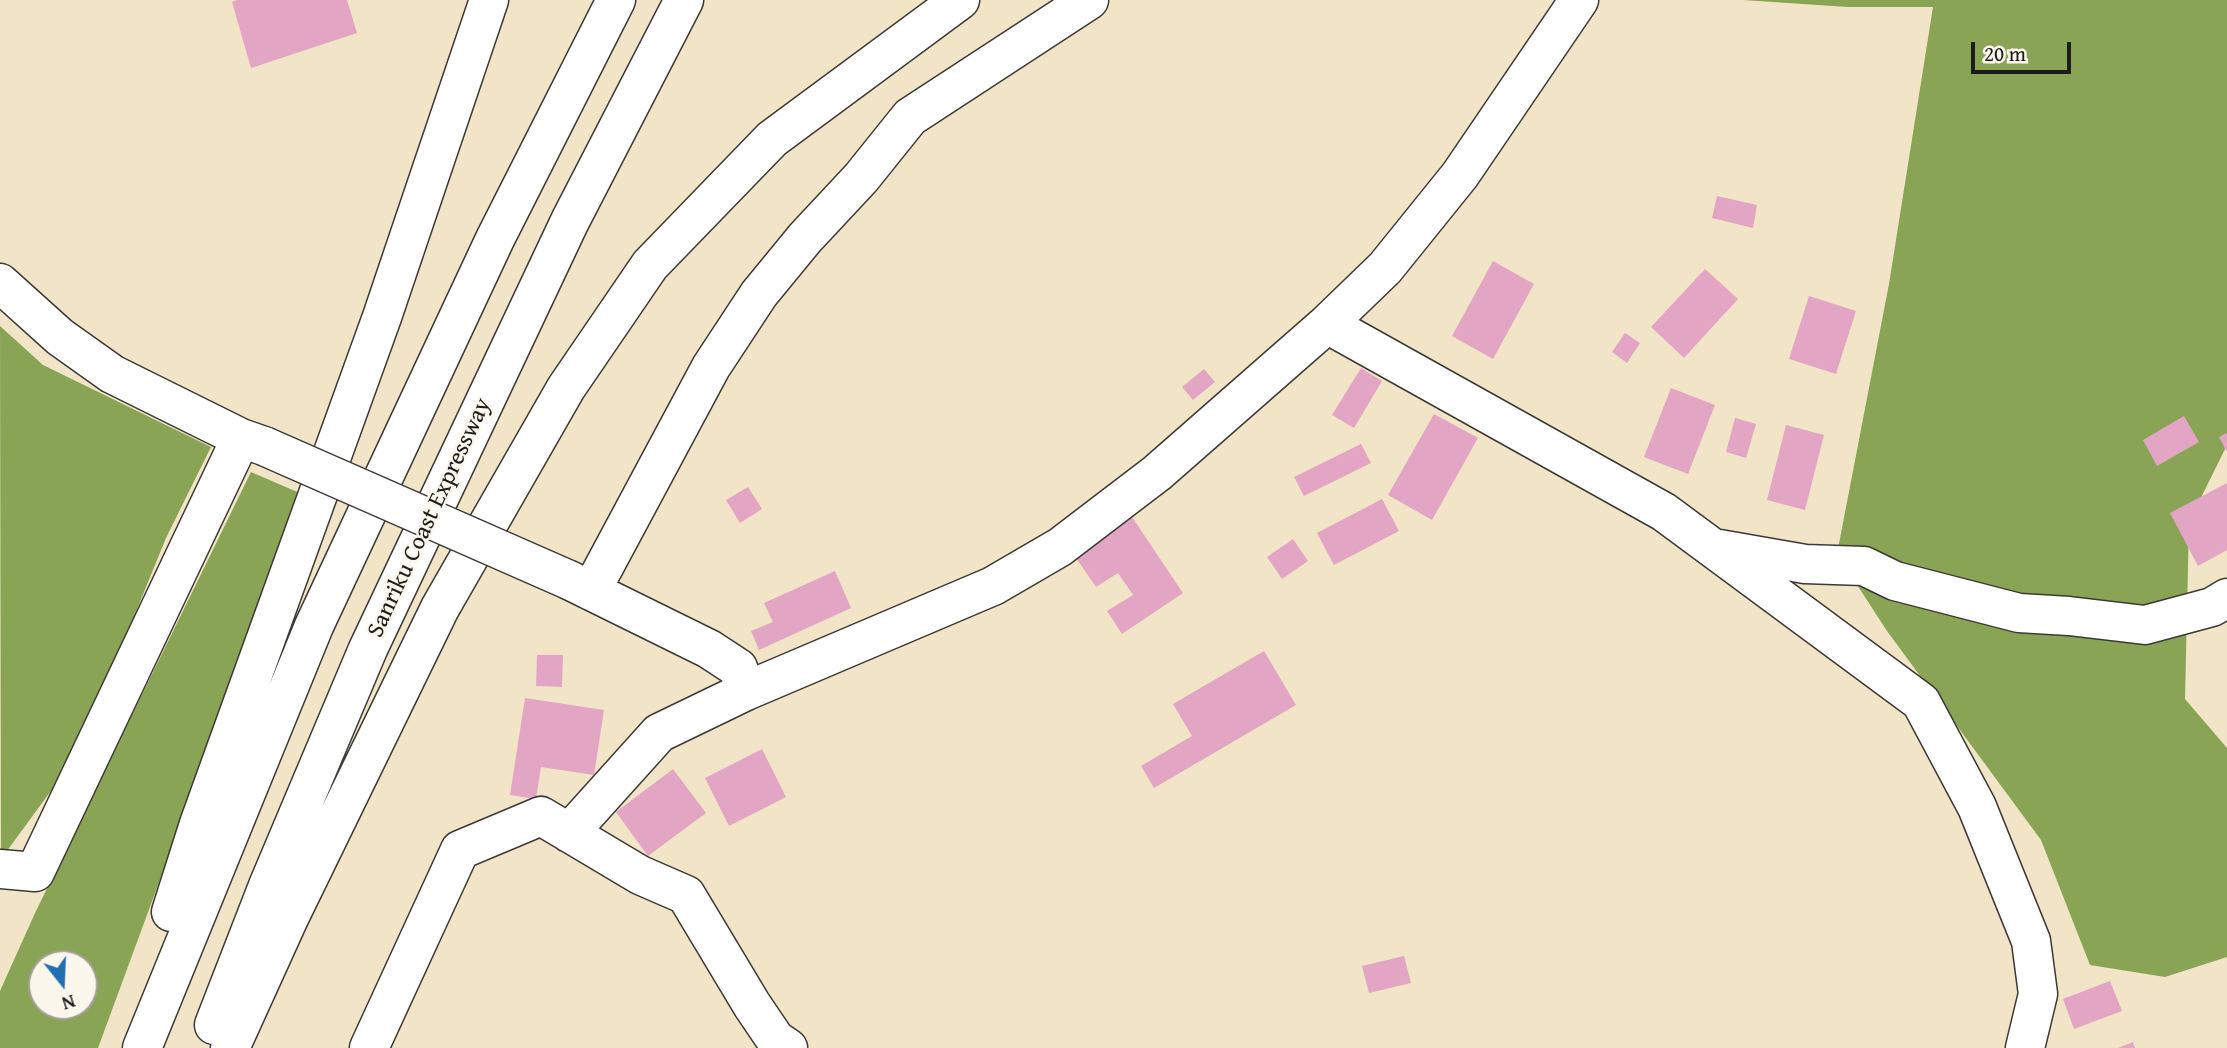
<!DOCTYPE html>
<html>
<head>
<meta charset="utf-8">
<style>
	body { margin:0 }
	#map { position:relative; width:2227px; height:1048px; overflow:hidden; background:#f1e4c7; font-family:"Gentium Book Plus",serif }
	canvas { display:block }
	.north { position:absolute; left:28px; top:950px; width:70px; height:70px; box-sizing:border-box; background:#fbf7ec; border:2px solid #a29f99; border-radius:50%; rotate:162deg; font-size:19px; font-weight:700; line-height:28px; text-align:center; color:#1c1c1c }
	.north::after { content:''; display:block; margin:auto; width:24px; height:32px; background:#1f6fb2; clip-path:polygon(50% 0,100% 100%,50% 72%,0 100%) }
	.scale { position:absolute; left:1971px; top:42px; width:100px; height:32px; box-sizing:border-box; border:4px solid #1c1c1c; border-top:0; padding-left:9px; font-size:21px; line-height:24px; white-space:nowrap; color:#1c1c1c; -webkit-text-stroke:5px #fbf7ec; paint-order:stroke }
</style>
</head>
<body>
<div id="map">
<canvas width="2227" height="1048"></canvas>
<div class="north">N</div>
<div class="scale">20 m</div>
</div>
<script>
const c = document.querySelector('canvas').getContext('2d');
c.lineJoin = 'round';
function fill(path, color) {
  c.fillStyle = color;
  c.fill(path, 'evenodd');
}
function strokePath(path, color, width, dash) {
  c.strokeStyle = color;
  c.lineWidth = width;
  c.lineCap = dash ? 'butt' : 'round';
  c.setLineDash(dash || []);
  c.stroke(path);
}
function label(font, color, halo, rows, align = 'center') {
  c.font = font + ' "Gentium Book Plus",serif';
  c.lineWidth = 5;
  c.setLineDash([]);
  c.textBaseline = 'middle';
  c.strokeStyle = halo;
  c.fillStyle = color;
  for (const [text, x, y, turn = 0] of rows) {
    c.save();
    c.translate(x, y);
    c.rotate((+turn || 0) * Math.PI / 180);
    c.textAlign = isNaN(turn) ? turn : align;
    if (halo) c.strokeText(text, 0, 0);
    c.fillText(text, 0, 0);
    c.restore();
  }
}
fill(new Path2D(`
	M1743,0H2227V445L2189,522L2185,699L2227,748V957L2165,977L2090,965L2041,840L1887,631L1837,554L1889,284L1933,7H1848Z
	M0,326L43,365L211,447L166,538L78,754L1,859Z
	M251,472L302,494L98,1048H0V991L35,913ZM42,964H84V1006H42Z`), '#8aa455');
fill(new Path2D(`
	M237,0H347L357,33L251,68L232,2Z
	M1717,196L1757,205L1753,228L1712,218Z
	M1493,261L1534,284L1493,359L1452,336Z
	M1705,269L1738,299L1684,358L1651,327Z
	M1809,296L1856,311L1836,374L1789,359Z
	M1625,333L1640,343L1627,363L1612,352Z
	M1361,368L1382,381L1354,428L1332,415Z
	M1204,369L1215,382L1193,400L1182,387Z
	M1671,388L1715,405L1688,474L1644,457Z
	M1434,414L1478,438L1432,520L1388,495Z
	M2184,416L2199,442L2157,466L2143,440Z
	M1735,418L1756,424L1746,458L1726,452Z
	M1786,425L1824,435L1805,510L1767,500Z
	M2227,433V452L2219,437Z
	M1361,444L1371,463L1304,496L1294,477Z
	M2227,483V550L2198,566L2170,513Z
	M748,487L762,509L740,523L726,500Z
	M1382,499L1399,531L1334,565L1317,533Z
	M1132,517L1183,593L1122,634L1107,611L1133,595L1118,573L1096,587L1074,555Z
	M1293,539L1308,561L1282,579L1267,557Z
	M835,571L851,608L759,650L751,631L773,622L764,603Z
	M1264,651L1296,705L1154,788L1141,766L1192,736L1173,704Z
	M537,655H563L562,687L536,686Z
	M525,698L604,710L594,775L541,767L536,799L510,795Z
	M762,749L786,797L729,826L705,778Z
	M673,769L706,813L648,856L616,812Z
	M1404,956L1411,983L1369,993L1362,966Z
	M2110,981L2122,1011L2074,1029L2063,999Z
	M2133,1042L2135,1048H2118Z`), '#e3a5c4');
const minor = new Path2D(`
	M0,283L60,337L112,374L241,438L264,446
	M1327,324L1664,512L1921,702L1977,807L2031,941L2038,994L2025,1048
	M1719,549L1805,564L1864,566L1895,581L2019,613L2069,616L2145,625L2212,607L2227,598
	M569,580L709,649L738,668L746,691L993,586L1060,547L1157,473L1327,324L1385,268L1460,175L1579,0
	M591,591L711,367L759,294L805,238L861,178L910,117L1089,0
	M569,833L659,733L746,691
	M0,869L35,872L241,438
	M369,1048L460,850L541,816L640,875L686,895L752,1005L775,1039L788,1048`);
const highway = new Path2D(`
	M171,912L199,824L382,317L489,0
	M214,1025L268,886L368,649L570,221L684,0
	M142,1048L314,626L495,239L616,0
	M230,1048L289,918L440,608L566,388L650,265L772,139L960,0`);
strokePath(minor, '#3c3a36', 41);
strokePath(highway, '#3c3a36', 41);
strokePath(minor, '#fff', 38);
strokePath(highway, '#fff', 38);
const minorBridge = new Path2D(`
	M264,446L569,580`);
strokePath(minorBridge, '#3c3a36', 41, []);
strokePath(minorBridge, '#fff', 38);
label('24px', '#1c1c1c', '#fbf7ec', [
	["Sanriku Coast Expressway",430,518,-65]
]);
</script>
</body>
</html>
